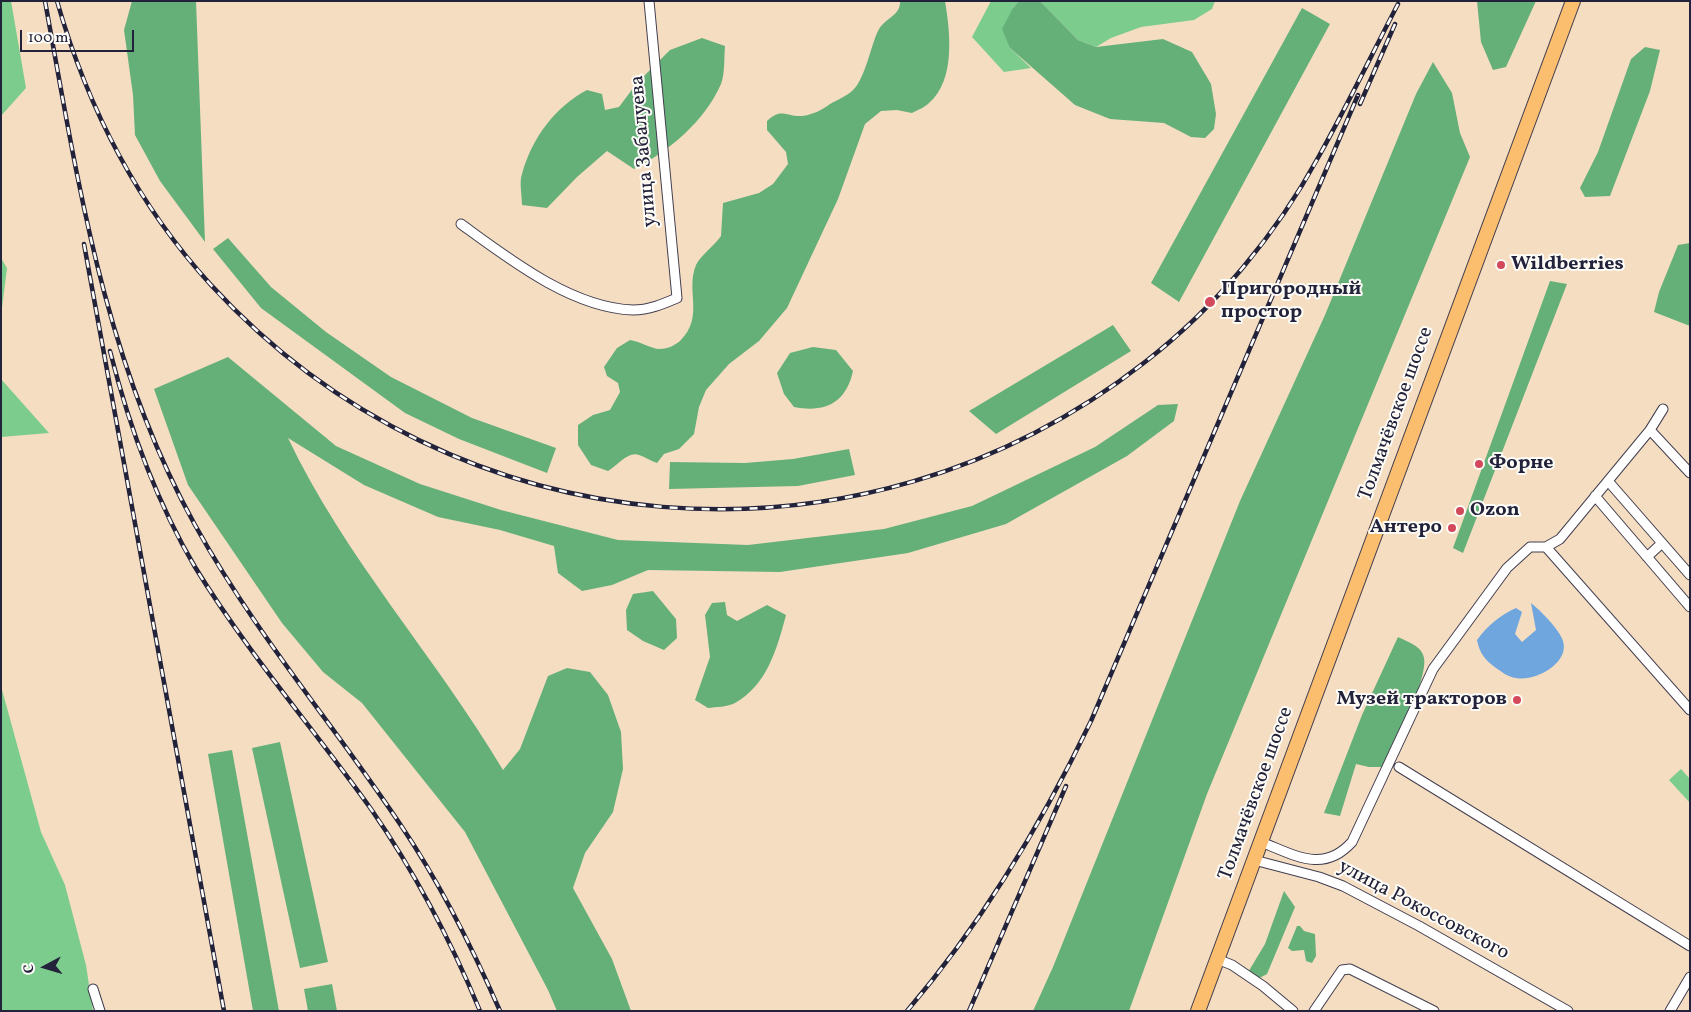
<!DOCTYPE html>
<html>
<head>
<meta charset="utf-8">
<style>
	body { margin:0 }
	#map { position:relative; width:1691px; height:1012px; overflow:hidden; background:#f5ddc2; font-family:Vollkorn,serif }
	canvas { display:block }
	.frame { position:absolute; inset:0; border:2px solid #22223b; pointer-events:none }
	.north { position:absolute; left:20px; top:942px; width:50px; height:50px; -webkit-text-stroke:4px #fdfcf7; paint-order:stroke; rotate:264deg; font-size:14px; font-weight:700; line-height:20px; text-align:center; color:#22223b }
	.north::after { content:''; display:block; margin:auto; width:18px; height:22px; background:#22223b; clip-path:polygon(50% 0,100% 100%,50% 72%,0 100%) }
	.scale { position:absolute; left:20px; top:30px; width:114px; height:22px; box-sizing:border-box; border:2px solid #22223b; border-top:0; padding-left:6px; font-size:15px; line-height:18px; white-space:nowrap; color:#22223b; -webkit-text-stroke:4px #fdfcf7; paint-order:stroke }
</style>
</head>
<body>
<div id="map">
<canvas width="1691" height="1012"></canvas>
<div class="frame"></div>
<div class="north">С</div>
<div class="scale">100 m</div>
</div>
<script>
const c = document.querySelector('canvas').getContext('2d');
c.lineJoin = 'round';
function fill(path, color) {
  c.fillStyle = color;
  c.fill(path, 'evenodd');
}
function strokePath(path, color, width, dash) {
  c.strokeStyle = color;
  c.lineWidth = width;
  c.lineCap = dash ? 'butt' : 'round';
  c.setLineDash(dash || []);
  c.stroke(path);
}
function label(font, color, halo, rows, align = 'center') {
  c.font = font + ' Vollkorn,serif';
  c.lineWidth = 4;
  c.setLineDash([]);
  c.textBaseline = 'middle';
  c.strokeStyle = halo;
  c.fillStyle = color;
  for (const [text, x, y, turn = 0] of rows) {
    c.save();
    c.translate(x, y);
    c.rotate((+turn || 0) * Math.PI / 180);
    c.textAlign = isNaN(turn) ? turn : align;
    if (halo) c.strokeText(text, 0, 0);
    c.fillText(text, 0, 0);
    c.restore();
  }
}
fill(new Path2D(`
	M1,1H11L26,88L1,116Z
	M991,1H1019L1013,8L1010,48L1031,68L1004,72L972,37Z
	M1040,1H1215L1212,9L1194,20L1141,27L1111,38L1096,47L1078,40Z
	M1,258L7,268L1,316Z
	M1,379L49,433L1,437Z
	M1,686L41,832L65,885L86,965L93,1011H1Z
	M1681,769L1690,779V803L1669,780Z`), '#7ccd8d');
fill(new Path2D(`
	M132,1H196L205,242L160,181L135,135L133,95L124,30Z
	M900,1H945C950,31 956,80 929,103C925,107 918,110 912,113L897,110L881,111L865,124L838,199L787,308L759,341L729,364L706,390L699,407L694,434L679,449L664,454L657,463C651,461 645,457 639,455C628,451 617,466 608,471L591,465L578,445V425L593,415L610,410L620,392L618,383L607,376L604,367L617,348L630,340C638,341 653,349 659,349C667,349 674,346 680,341C705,316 685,292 696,265C700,256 715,245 721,236L723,203L759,193L773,184L788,164L786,152L767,130V121C782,107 786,117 802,116C812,115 822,110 830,104C837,100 847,96 853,90C865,79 871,45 878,31C884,18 901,16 900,1Z
	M1019,1H1040L1078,40L1096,47L1163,39L1192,52L1211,84L1216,114L1214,129L1205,138L1191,137L1164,123L1110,119L1075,105L1010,48L1002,29L1013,8Z
	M1477,1H1536L1506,67L1493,70L1481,42Z
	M1302,8L1330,24L1179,302L1151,283Z
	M702,38L725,46C724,57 725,74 721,84C705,121 669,151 634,169L607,151L577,177L547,208L522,205C522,195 519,182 522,174C532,138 555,107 587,90L602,94L605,110L619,107L637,83L670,50Z
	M1645,47L1660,50L1650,91L1610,196L1585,197L1580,188L1598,152L1631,59Z
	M1433,62L1452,93L1460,133L1470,157L1207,794L1129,1011H1033L1053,967L1240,501L1325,315L1416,94Z
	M228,238L271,287L326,332L391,377L472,418L556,448L547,473L459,439L405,413L261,308L213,249Z
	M1690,243V326L1654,312L1659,292L1678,245Z
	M1550,281L1567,284L1463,553L1453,548Z
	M1113,325L1131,351L996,434L969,411Z
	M813,347L836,350L853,371C846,403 825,413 794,407L784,394L777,373L790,353Z
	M228,357L336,446L420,484L501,510L618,540L748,545L884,529L972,506L1095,447L1158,405L1178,404L1174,421L1127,456L1006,524L908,553L780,572L648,570L612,585L582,591L558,573L554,546L500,530L438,517L364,485L288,438C345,558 436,657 503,770L520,749L548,676L567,668L590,672L608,695L621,732L623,769L613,812L585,853L573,888L612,959L631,1011H557L548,990L465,832L362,703L323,672L282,623L188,485L154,389Z
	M849,449L855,475L798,486L669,489L670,462L745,463L793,459Z
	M653,591L676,619L677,638L664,650L643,641L627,630L626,610L633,594Z
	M725,602L727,615L737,621L767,605L786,615C777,649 767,685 735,703C728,707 716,707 708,708L695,700L710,657L705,615L712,603Z
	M1398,637C1408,642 1422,646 1424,658C1428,680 1394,745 1384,767H1369L1356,764L1340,816L1324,813L1362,715Z
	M280,742L328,962L300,968L252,748Z
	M232,750L279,1011H253L208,754Z
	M1284,891L1295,907L1267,974L1254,981L1247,974L1265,944Z
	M1297,926H1300L1304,931L1315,934L1316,956L1312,963L1306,961L1304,950L1292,951L1288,948Z
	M332,984L337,1011H308L304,989Z`), '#65b078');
fill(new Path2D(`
	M1531,603C1540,610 1560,630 1563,641C1570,663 1535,682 1516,678C1508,677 1502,672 1496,668C1485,660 1480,654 1477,640C1488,625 1499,616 1516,608L1522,612L1515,634L1522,642L1536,630Z`), '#6ea6dd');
const street = new Path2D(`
	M461,224C509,259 572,308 633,310C649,310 663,304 677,298L649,1
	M1650,430L1690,473
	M1608,481L1690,575
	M1595,496L1690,607
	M1546,547L1690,710
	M1647,557L1662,543
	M1399,767L1690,946
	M1261,842C1295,855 1323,874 1352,842L1433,669L1507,568L1530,547H1546L1560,539L1650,430L1663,409
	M1254,860L1319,877L1343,886L1419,926L1568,1011
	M1217,959L1232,965L1263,986L1293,1011
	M93,989L100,1011
	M1314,1011L1342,970L1350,969L1434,1011
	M1670,1011L1690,977`);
const primary = new Path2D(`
	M1198,1011L1573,1`);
strokePath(street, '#423e4f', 11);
strokePath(primary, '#423e4f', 16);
strokePath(street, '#fff', 9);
strokePath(primary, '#fbbd6e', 14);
const rail = new Path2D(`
	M45,1C78,182 104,361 195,525C254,632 334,725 402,827C441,885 472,947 500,1011
	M57,1C87,106 137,204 211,285C455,551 860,585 1145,362C1216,307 1276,235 1319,156C1347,106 1372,54 1398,4
	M1360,104L1395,24
	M84,244L224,1011
	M110,351C129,426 155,499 195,567C247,652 313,728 371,809C414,871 451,941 480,1011
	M907,1011C982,923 1041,825 1091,721L1358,95
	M969,1011L1066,786`);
strokePath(rail, '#22223b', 4.5);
strokePath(rail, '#fdfcf7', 2.5, [8]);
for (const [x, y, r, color] of [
	[1501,265,5,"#d1495b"],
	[1210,302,6,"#d1495b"],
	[1479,464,5,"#d1495b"],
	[1460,511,5,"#d1495b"],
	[1452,528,5,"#d1495b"],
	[1517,700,5,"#d1495b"]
]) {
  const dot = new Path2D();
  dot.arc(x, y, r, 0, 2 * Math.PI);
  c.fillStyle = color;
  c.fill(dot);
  strokePath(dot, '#fdfcf7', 2);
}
label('20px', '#22223b', '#fdfcf7', [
	["улица Забалуева",645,151,-95],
	["Толмачёвское шоссе",1397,414,-70],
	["Толмачёвское шоссе",1257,794,-70],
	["улица Рокоссовского",1423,911,28]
]);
label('bold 20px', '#22223b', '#fdfcf7', [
	["Wildberries",1511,265],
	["Пригородный",1221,290],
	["простор",1221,313],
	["Форне",1489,464],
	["Ozon",1470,511],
	["Антеро",1442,528,"right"],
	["Музей тракторов",1507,700,"right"]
], 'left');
</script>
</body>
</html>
